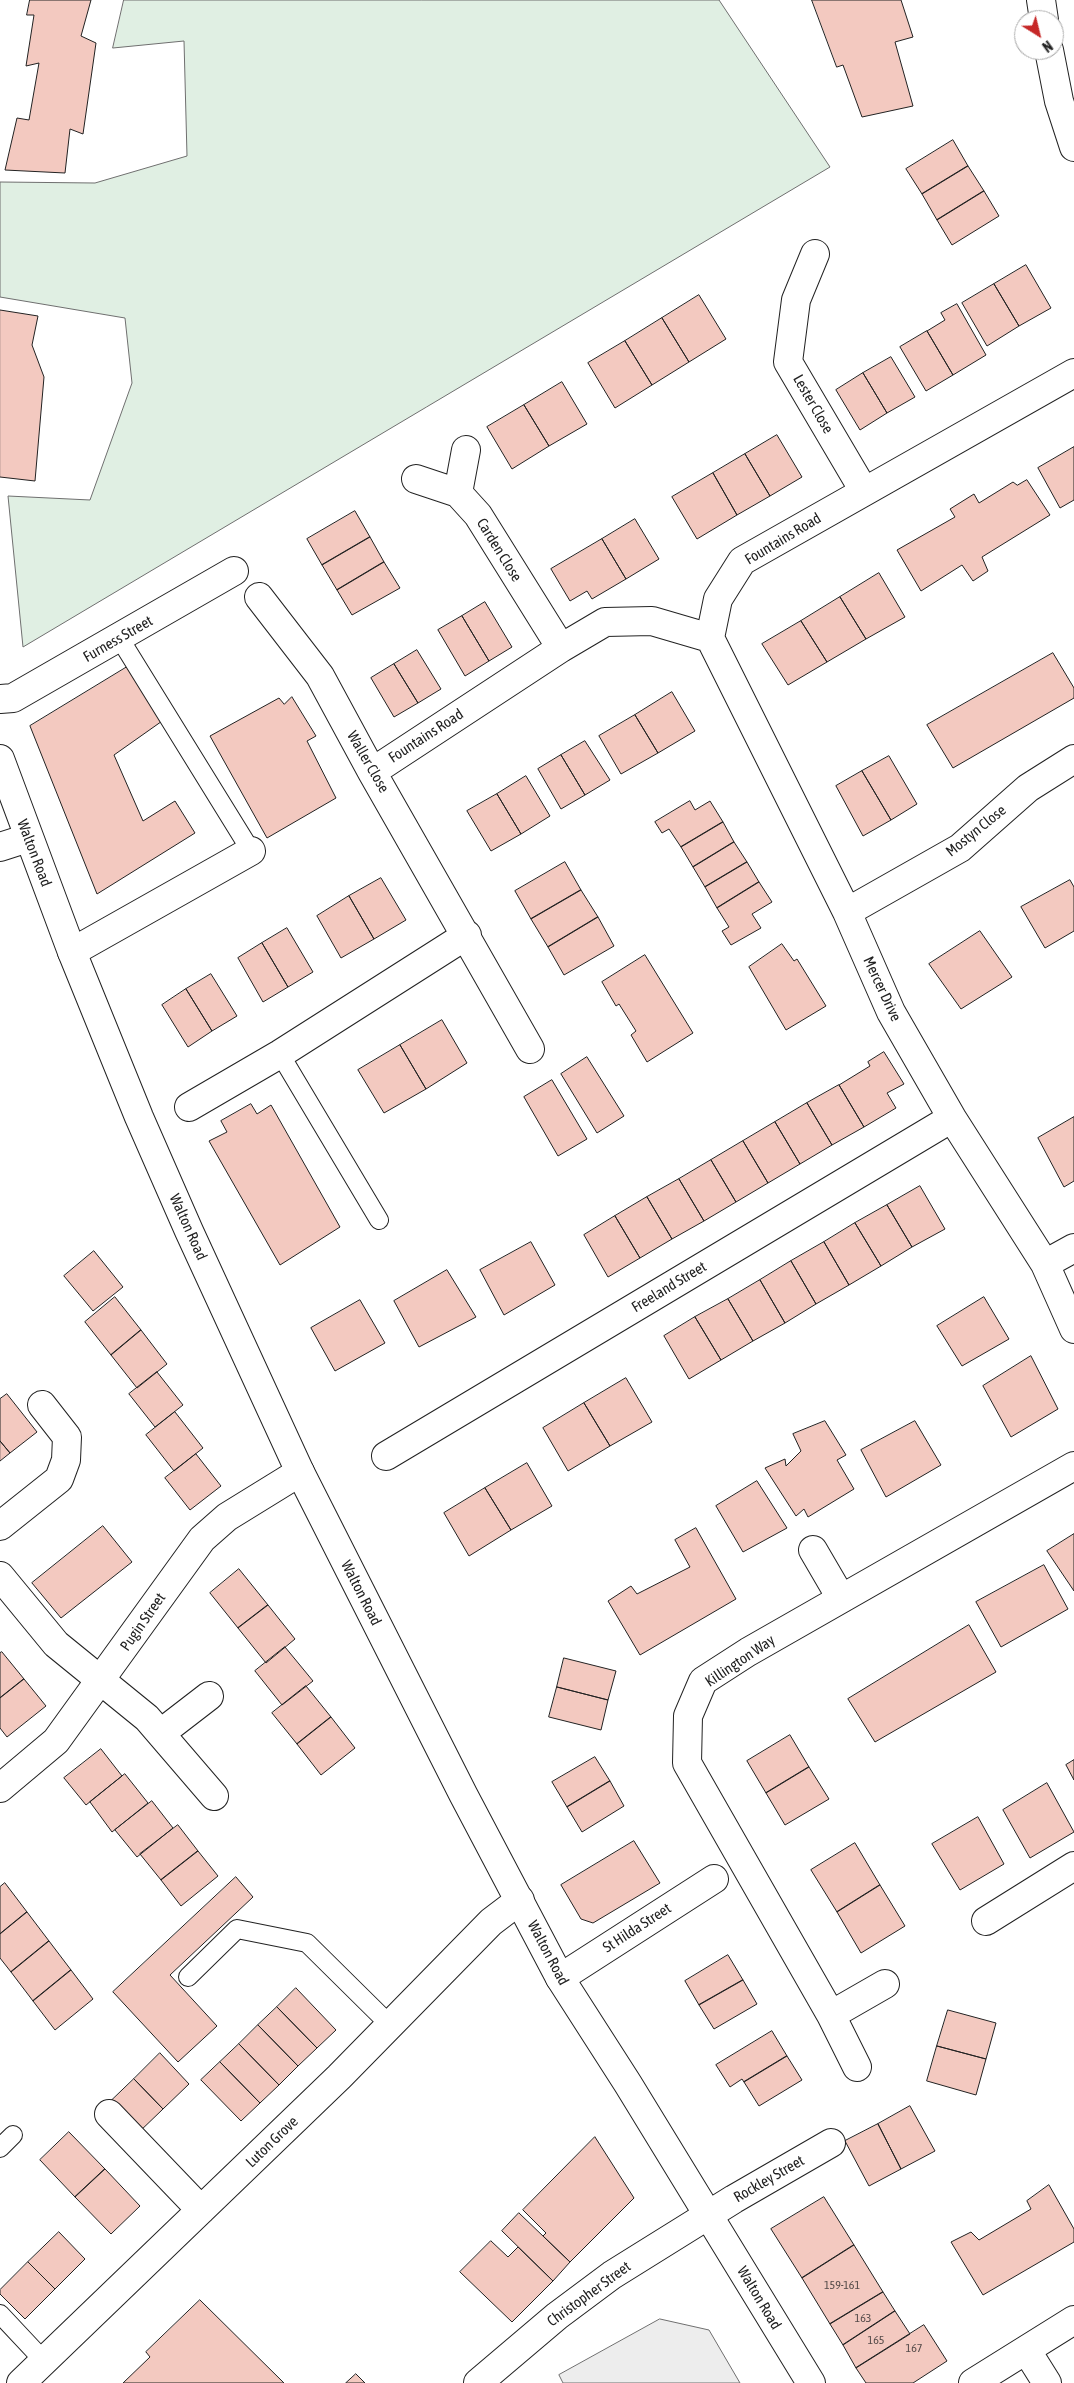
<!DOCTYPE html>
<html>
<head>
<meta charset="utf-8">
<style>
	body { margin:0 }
	#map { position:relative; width:1074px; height:2383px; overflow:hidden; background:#fff; font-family:"Asap Condensed",sans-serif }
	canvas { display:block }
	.north { position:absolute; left:1014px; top:10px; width:50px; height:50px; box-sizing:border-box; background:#fff; border:1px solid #a7a7a7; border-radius:50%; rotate:144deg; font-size:14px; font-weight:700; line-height:20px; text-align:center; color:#222 }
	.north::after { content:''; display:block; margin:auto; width:18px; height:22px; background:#c62828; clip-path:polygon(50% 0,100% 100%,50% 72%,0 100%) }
</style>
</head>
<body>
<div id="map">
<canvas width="1074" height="2383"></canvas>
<div class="north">N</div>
</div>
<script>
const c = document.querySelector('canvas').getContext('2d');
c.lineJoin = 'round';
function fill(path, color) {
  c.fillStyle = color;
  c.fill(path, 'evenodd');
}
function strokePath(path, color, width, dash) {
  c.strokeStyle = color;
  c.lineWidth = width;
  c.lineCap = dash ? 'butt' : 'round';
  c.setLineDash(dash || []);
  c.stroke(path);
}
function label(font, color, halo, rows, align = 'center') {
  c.font = font + ' "Asap Condensed",sans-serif';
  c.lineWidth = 4;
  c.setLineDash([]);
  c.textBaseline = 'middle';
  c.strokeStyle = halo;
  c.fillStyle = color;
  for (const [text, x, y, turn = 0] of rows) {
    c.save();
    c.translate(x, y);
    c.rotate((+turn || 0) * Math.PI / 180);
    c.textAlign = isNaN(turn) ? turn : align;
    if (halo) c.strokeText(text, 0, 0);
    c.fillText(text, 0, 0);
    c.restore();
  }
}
const green = new Path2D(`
	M124,0H719L830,167L23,647L8,496L90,500L132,383L125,318L0,297V182L95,183L187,156L184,41L113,48Z`);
fill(green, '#e0efe3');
strokePath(green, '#6f6f6f', 1);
const parking = new Path2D(`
	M660,2319L709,2330L740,2383H563L559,2375Z`);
fill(parking, '#ededed');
strokePath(parking, '#6f6f6f', 1);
const building = new Path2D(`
	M30,0H91L81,36L96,43L83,134L70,129L65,173L5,170L17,118L29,120L39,63L26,66L34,15H27Z
	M812,0H901L913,37L895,42L913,106L862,117L843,65L837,67Z
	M953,140L968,166L922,194L906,169Z
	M968,166L984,191L937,220L922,194Z
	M984,191L999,216L952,245L937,220Z
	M1026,265L1051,308L1019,326L994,284Z
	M994,284L1019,326L987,346L962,303Z
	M699,295L726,339L689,362L662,318Z
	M957,304L986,355L953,375L927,331L945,320L941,313Z
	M0,310L38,316L32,345L44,377L35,481L0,477Z
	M662,318L689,362L652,385L625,341Z
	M927,331L953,375L926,391L900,347Z
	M625,341L652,385L615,408L588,363Z
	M891,357L915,397L887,413L863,373Z
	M863,373L887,413L860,430L836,390Z
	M562,382L587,424L549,446L524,405Z
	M524,405L549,446L512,469L487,427Z
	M777,435L802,477L770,496L745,454Z
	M1074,447V500L1060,508L1038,468Z
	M745,454L770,496L737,515L713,473Z
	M713,473L737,515L697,539L672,497Z
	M1027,480L1050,515L982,557L988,571L973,581L962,565L921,591L897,550L955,517L950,509L974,494L979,503L1013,482L1017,485Z
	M355,511L370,537L322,565L307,539Z
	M635,519L659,559L626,579L602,539Z
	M370,537L384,562L337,590L322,565Z
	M602,539L626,579L592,599L587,591L570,601L551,569Z
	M384,562L400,588L352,615L337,590Z
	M879,573L905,617L866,639L840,597Z
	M840,597L866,639L827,662L801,621Z
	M485,602L512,647L489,661L462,616Z
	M462,616L489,661L465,676L438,630Z
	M801,621L827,662L788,685L762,644Z
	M417,650L441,689L418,703L394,664Z
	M1053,653L1074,688V698L953,768L927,725Z
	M132,664L165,719L114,755L143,821L175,801L195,833L97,894L30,726Z
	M394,664L418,703L394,717L371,678Z
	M672,692L695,731L658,753L635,715Z
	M292,697L316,736L307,741L336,798L267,838L210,736L279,698L284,704Z
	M635,715L658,753L621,774L599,736Z
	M585,741L610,780L585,795L561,755Z
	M561,755L585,795L561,809L538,769Z
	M889,756L917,804L891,820L862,771Z
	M862,771L891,820L863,836L836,786Z
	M526,776L550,816L521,834L497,794Z
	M497,794L521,834L491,851L467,811Z
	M690,801L695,810L710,801L723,822L681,847L669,829L662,833L655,822Z
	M723,822L734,842L693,867L681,847Z
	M734,842L747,862L705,887L693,867Z
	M565,862L581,890L531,919L515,891Z
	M747,862L759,882L717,908L705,887Z
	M381,878L406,920L374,939L349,896Z
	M1070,880L1074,887V931L1045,948L1021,907Z
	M759,882L772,902L752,914L761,928L731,945L722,931L729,927L717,908Z
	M581,890L598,917L548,947L531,919Z
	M349,896L374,939L341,958L317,916Z
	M598,917L614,946L564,975L548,947Z
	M287,928L313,972L288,987L262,943Z
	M980,931L1012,977L961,1009L929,964Z
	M262,943L288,987L263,1002L238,958Z
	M782,944L794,961L797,959L826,1006L786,1030L749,967Z
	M645,955L693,1033L647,1062L631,1035L636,1031L619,1004L616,1006L602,982Z
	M211,974L237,1016L212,1031L186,989Z
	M186,989L212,1031L188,1047L162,1005Z
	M442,1020L467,1063L426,1089L400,1045Z
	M400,1045L426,1089L384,1113L358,1070Z
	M884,1052L904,1084L887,1093L896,1108L864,1127L839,1085L870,1066L868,1062Z
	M587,1057L624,1116L597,1133L561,1074Z
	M552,1080L587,1139L558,1156L524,1097Z
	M839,1085L864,1127L832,1145L807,1103Z
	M807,1103L832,1145L800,1164L775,1122Z
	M251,1104L257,1114L271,1105L340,1227L280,1265L209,1141L227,1132L221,1121Z
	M1074,1117V1181L1064,1187L1038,1138Z
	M775,1122L800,1164L768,1183L743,1141Z
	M743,1141L768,1183L736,1202L711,1160Z
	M711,1160L736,1202L704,1221L679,1179Z
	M679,1179L704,1221L672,1239L647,1197Z
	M920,1186L945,1229L912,1247L887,1205Z
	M647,1197L672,1239L640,1258L615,1216Z
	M887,1205L912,1247L881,1266L855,1223Z
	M615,1216L640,1258L608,1277L584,1235Z
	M855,1223L881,1266L849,1285L824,1242Z
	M531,1242L555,1285L504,1315L480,1270Z
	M824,1242L849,1285L816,1304L791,1261Z
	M94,1251L123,1287L93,1311L64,1276Z
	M791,1261L816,1304L785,1323L760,1280Z
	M447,1270L476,1317L419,1347L394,1301Z
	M760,1280L785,1323L753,1341L728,1299Z
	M115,1297L141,1330L111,1355L85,1322Z
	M984,1297L1009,1339L962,1366L937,1326Z
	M728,1299L753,1341L721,1360L695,1317Z
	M360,1300L385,1343L335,1371L311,1328Z
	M695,1317L721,1360L689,1379L664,1336Z
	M141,1330L167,1364L137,1388L111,1355Z
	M1031,1356L1058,1409L1011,1437L983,1386Z
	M157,1372L183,1405L155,1427L129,1394Z
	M626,1378L652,1422L610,1446L584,1403Z
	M7,1394L37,1432L10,1453L0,1441V1399Z
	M584,1403L610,1446L568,1471L543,1428Z
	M175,1412L203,1448L174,1471L146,1435Z
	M825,1421L846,1455L837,1460L854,1489L808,1517L804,1509L796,1516L765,1468L785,1459L786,1466L801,1451L793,1434Z
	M915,1421L941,1465L886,1497L861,1450Z
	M0,1441L10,1453L0,1461Z
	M196,1454L221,1486L190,1510L165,1478Z
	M527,1463L552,1506L511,1530L485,1488Z
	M757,1481L787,1528L743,1552L716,1506Z
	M485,1488L511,1530L469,1556L444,1513Z
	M103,1526L132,1562L61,1618L32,1583Z
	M696,1528L736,1599L640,1655L608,1601L631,1586L637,1594L690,1567L675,1540Z
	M1074,1534V1591L1047,1551Z
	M1044,1565L1068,1609L1001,1647L976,1602Z
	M239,1569L268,1605L238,1628L210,1593Z
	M268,1605L295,1639L266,1663L238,1628Z
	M969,1625L996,1672L875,1742L848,1699Z
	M285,1647L313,1681L282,1705L255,1671Z
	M2,1652L24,1679L0,1698V1653Z
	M564,1658L616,1671L608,1700L557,1687Z
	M24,1679L46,1706L7,1737L0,1728V1698Z
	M306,1686L331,1717L297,1744L272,1713Z
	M557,1687L608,1700L601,1730L549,1717Z
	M331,1717L355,1748L321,1775L297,1744Z
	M790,1735L809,1767L766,1793L747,1761Z
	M101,1749L122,1776L86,1805L64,1778Z
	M595,1757L610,1781L567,1807L552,1782Z
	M1074,1760V1780L1066,1765Z
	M809,1767L829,1799L785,1825L766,1793Z
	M125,1774L148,1803L112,1832L90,1802Z
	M610,1781L624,1806L582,1832L567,1807Z
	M1047,1783L1074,1832L1030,1858L1003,1810Z
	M152,1801L173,1828L137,1857L115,1830Z
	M978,1817L1004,1864L960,1890L932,1844Z
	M178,1825L198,1851L161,1880L140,1854Z
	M634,1841L660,1883L593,1923L581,1919L561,1885Z
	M855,1843L880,1885L837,1912L811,1870Z
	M198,1851L218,1876L181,1906L161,1880Z
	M236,1877L253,1897L170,1975L217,2026L178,2062L113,1992Z
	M5,1883L27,1912L0,1934V1887Z
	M880,1885L905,1926L861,1953L837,1912Z
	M27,1912L49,1941L11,1972L0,1958V1934Z
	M49,1941L71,1970L33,2001L11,1972Z
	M728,1955L743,1980L699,2005L685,1981Z
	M71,1970L93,1999L55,2030L33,2001Z
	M743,1980L757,2004L714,2029L699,2005Z
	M296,1988L336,2030L317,2048L277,2007Z
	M277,2007L317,2048L298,2066L258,2025Z
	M948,2010L996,2023L986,2059L937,2046Z
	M258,2025L298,2066L279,2085L239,2044Z
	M772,2031L787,2056L744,2082L742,2079L730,2087L716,2065Z
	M239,2044L279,2085L260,2103L220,2062Z
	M937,2046L986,2059L976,2095L927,2081Z
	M160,2053L189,2084L163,2109L134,2079Z
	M787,2056L802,2080L759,2106L744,2082Z
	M220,2062L260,2103L241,2121L201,2080Z
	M134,2079L163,2109L137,2134L108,2104Z
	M910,2106L935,2151L901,2169L878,2124Z
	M878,2124L901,2169L869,2186L845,2141Z
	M69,2132L105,2169L75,2197L40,2160Z
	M595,2137L634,2198L570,2262L543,2236L546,2233L523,2210Z
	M105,2169L140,2206L111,2234L75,2197Z
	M1049,2185L1074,2229V2242L983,2295L951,2242L971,2232L979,2240L1031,2209L1027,2201Z
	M824,2197L854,2245L802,2278L771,2229Z
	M519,2213L570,2262L553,2281L502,2231Z
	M59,2232L85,2259L55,2289L28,2262Z
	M491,2241L508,2257L518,2247L553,2281L512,2322L460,2272Z
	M854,2245L883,2292L830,2324L802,2278Z
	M28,2262L55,2289L25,2319L0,2294V2290Z
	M883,2292L895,2311L843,2345L830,2324Z
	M200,2300L284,2383H123L150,2357L146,2352Z
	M895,2311L910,2334L856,2368L843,2345Z
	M924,2325L947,2361L913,2383H866L856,2368Z
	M356,2374L365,2383H346Z`);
fill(building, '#f3c9c0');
strokePath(building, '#222', 1);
const lane = new Path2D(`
	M120,639L251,851
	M280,1054L379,1220
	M188,1977L237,1929L307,1943L390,2025
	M0,2148L13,2135
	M0,2314L44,2361`);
const street = new Path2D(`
	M815,254L796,300L788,362L864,491
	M416,479L458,493L478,515L561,648
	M458,493L466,450
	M259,597L320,676L372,772L530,1049
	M710,638L847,912L891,1012L952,1118L1045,1264L1074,1329
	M710,638L718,599L742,561L1074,373
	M0,699L13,698L234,571
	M372,772L561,648L605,622L652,621L710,638
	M0,847L28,838
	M847,912L960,848L1028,788L1074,759
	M72,952L251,851
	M189,1107L280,1054L467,935
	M1045,1264L1074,1248
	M386,1456L952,1118
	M0,1526L59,1479L66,1460L67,1437L42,1405
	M813,1550L841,1598
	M0,1576L56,1644L147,1718L214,1796
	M161,1733L209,1696
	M0,1788L56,1741L202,1539L227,1517L300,1472
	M986,1921L1074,1866
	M560,1978L714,1879
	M831,2015L885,1984
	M857,2067L831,2015L687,1763L688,1716L703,1681L748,1652L1074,1466
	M109,2114L201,2210
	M1027,2351L1047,2383
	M21,2383L339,2077L491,1922L520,1900
	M478,2383L557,2316L612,2275L734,2199L831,2143`);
const secondary = new Path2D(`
	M1041,0L1044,20
	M1049,50L1059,101L1074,147
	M973,2383L1074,2320`);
const highway = new Path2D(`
	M0,759L72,952L139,1117L189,1231L300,1472L463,1794L560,1978L628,2084L811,2383`);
strokePath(lane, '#222', 20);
strokePath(street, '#222', 30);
strokePath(secondary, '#222', 30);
strokePath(highway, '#222', 30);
strokePath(lane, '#fff', 18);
strokePath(street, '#fff', 28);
strokePath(secondary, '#fff', 28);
strokePath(highway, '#fff', 28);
label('12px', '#564c4a', null, [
	["159-161",842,2285],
	["163",863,2318],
	["165",876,2340],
	["167",914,2348]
]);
label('15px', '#222', '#fff', [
	["Lester Close",813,404,60],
	["Fountains Road",783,539,-31],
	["Carden Close",499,550,58],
	["Furness Street",118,639,-30],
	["Fountains Road",426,736,-33],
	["Waller Close",368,762,60],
	["Mostyn Close",976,831,-39],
	["Walton Road",34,853,69],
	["Mercer Drive",882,989,65],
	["Walton Road",188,1227,66],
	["Freeland Street",669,1287,-31],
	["Walton Road",361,1593,63],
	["Pugin Street",143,1622,-55],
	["Killington Way",740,1661,-34],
	["St Hilda Street",637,1928,-33],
	["Walton Road",548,1953,62],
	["Luton Grove",272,2142,-44],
	["Rockley Street",769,2179,-30],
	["Christopher Street",589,2294,-36],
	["Walton Road",759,2298,59]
]);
</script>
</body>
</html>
